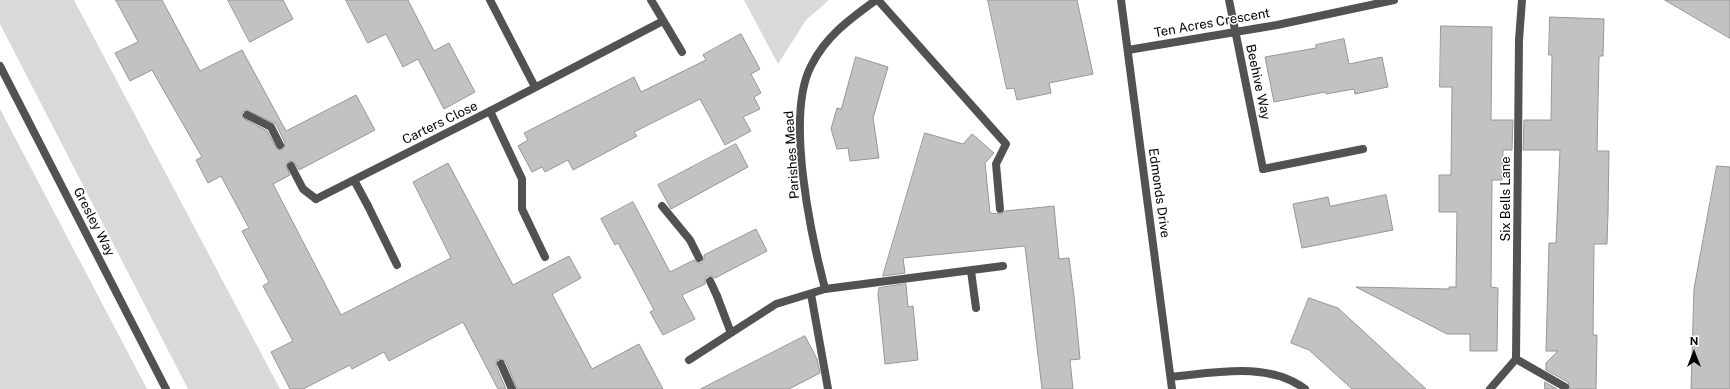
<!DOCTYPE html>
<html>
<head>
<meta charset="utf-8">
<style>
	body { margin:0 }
	#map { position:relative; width:1730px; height:389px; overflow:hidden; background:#fff; font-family:"Public Sans",sans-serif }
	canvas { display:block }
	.north { position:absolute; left:1674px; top:333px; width:40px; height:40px; -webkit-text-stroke:3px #fff; paint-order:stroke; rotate:0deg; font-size:11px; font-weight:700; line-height:16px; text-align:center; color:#000 }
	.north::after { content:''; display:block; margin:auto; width:14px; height:18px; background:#000; clip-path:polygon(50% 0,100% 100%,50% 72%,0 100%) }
</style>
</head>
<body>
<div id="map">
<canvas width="1730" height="389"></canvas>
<div class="north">N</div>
</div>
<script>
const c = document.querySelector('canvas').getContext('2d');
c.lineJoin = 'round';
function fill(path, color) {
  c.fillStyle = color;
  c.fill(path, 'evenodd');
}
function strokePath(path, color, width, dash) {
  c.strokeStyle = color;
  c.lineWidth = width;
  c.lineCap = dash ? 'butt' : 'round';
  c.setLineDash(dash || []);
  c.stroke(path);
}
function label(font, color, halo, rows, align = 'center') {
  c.font = font + ' "Public Sans",sans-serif';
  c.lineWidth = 3;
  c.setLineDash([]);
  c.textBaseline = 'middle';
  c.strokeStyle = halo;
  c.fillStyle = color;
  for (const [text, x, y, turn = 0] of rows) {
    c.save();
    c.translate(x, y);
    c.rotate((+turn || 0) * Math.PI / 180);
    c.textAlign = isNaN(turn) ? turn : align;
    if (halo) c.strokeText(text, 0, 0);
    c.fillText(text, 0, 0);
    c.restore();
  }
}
fill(new Path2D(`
	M0,0H74L280,389H188L0,24Z
	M744,0H829L806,20L778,64Z
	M0,109L147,389H0Z`), '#d9d9d9');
const building = new Path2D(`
	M116,0H162L200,71L242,50L286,131L356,95L375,130L299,170L294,162L289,161L286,166L290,175L273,184L341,315L451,258L413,182L448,163L513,285L569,256L581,278L552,294L592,369L639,344L663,389H517L506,362L501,359L497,360L496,366L506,389H498L463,322L389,361L384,352L352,369L350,365L303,389H290L271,352L293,341L263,286L269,282L242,231L249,228L221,176L208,183L196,160L202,157L152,70L130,81L115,53L138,42ZM246,110L276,124L285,143L284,148L280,150L277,149L267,131L243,118L242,113Z
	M228,0H283L293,19L250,42Z
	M346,0H408L434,51L449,43L475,92L444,109L418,59L403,67L386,34L368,43Z
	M988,0H1077L1093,74L1049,83L1051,93L1017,100L1014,88L1007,89Z
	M1665,0H1730V38Z
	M1550,17L1604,19L1603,56H1599L1597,151H1609L1608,213L1607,244H1594L1593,335H1597L1596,389H1570L1568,382L1546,370V363L1558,351H1546L1549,243H1556L1560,150H1523L1524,120H1551L1552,55H1549Z
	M1441,26L1492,27L1491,120H1513L1512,150H1503L1502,180H1492L1491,287L1498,288L1497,351H1470V334H1447L1356,287L1449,289V287H1456L1457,212H1439V175H1451L1452,87H1440Z
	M741,34L760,69L751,74L761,93L754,97L760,109L743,117L751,131L725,145L700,99L634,132L637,136L573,170L568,160L545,172L542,167L532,172L518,146L528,140L524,133L634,77L641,92L706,60L703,55Z
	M1344,39L1349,64L1382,57L1388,87L1355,94L1354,89L1326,94L1325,92L1274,102L1265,57L1316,48V45Z
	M856,57L888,67L873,118L879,158L850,161L848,148L837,149L831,129L837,108L841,109Z
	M925,133L963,144L972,134L994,153L985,163L990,213L1001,214L1005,211L1054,206L1059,259L1069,258L1074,296L1080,359L1070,360L1073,389H1042L1025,246L903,258L905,273L883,276Z
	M736,144L748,167L671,209L658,185Z
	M1717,166L1730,167V389H1691L1694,289Z
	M1386,195L1393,230L1302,248L1293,204L1328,197L1330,206Z
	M633,202L670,272L694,260L698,263H702L704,259V255L756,229L767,251L715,278L711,276H707L705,280V284L682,295L695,319L663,335L650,312L654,310L636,276L618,243L615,245L601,219Z
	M906,284L908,307L913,306L918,360L885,364L878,294L879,288Z
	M1309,298L1338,308L1426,389H1352L1309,350L1291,343Z
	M805,336L817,359L820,373L789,389H701Z
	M1545,382L1557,389H1545Z`);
fill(building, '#c2c2c2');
strokePath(building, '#969696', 1);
strokePath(new Path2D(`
	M878,0L1006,144L996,164L1000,209
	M490,111L522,179V209L545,257
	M247,115L271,127L280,145
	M291,166L303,189L316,199
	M1263,169L1363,149
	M368,206L397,265
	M662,206L690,240L699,258
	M710,281L717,296
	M811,294L828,389
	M1516,359L1565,387
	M501,364L512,389`), '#525252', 8);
strokePath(new Path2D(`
	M490,0L535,87
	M651,0L682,52
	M1121,0L1172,389
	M1229,0L1263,169
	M1128,50L1277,25L1394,0
	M354,180L368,206
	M316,199L490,111L663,21
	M971,271L976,308
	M825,289C811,235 785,116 811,66C826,36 850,19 876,0
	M717,296L731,333
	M689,360L776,304L825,289L1003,266
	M1171,377C1214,373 1268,361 1305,389
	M1490,389L1516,359L1519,40L1522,0`), '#525252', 8);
strokePath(new Path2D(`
	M0,66L166,389`), '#525252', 8);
label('13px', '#000', '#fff', [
	["Ten Acres Crescent",1212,23,-10],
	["Beehive Way",1258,82,78],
	["Carters Close",440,123,-26],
	["Parishes Mead",792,155,-94],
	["Edmonds Drive",1159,193,82],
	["Six Bells Lane",1506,199,-90],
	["Gresley Way",94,222,63]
]);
</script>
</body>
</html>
